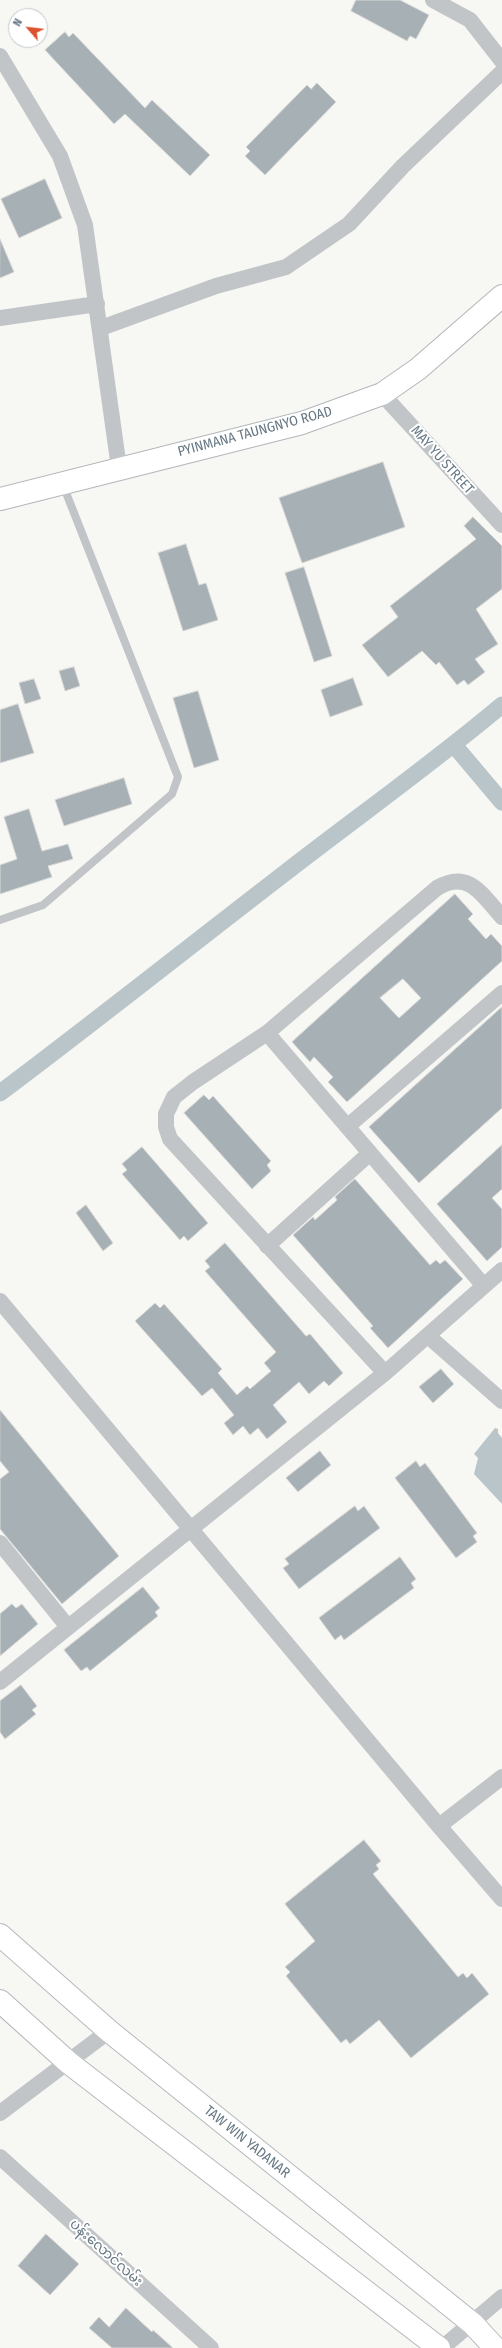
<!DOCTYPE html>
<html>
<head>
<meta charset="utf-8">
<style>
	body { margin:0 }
	#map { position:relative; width:502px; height:2348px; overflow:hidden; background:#f7f7f4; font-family:"Fira Sans Condensed",sans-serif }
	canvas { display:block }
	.north { position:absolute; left:8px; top:8px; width:40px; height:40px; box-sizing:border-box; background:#fff; border:1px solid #c2c9ce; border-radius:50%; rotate:298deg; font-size:11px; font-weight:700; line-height:16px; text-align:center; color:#677884 }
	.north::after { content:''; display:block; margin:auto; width:14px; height:18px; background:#dd512e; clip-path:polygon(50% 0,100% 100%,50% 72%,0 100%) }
</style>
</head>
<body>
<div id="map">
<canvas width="502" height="2348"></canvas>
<div class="north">N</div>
</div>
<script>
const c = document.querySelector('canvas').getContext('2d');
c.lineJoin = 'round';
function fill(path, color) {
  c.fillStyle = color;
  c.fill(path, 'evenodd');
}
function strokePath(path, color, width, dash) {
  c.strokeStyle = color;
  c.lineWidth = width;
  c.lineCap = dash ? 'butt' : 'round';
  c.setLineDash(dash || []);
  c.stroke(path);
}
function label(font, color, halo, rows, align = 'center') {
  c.font = font + ' "Fira Sans Condensed","Noto Sans Myanmar",sans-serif';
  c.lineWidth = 4;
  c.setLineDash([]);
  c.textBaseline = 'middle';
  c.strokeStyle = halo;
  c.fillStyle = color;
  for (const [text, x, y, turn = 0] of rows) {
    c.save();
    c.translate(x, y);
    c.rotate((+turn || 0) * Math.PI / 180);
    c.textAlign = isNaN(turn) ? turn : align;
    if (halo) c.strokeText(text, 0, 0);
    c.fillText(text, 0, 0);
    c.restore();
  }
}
fill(new Path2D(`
	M495,1428L498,1429V1433L502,1438V1504L474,1474L478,1458L474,1454Z`), '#b9c5c9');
strokePath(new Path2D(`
	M454,745L502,802
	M0,1093C96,1021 190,946 285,873C357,817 432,764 502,705`), '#b9c5c9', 17);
const building = new Path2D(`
	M356,0H400L429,15L416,39L410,36L407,41L351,11Z
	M65,32L69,37L73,33L145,108L152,100L210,155L190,176L125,114L114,124L45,50Z
	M317,83L336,102L265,175L245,156L250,151L246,147L307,85L311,89Z
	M45,179L62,218L19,238L1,199Z
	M0,239L14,272L0,278Z
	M383,462L405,527L302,563L279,498Z
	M473,517L502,546V589L476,609L498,644L475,659L485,672L468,685L464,680L457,685L439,662L436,665L422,651L388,677L362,645L398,617L390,606L476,539L464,526Z
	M186,544L199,585L206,583L218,620L183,631L158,553Z
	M304,567L332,656L314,662L285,573Z
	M74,667L80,686L65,691L59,671Z
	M353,678L363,705L330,717L321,690Z
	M34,679L41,699L25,704L19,683Z
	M198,691L219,760L194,768L173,698Z
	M18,704L34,753L0,763V710Z
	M124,778L132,804L64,826L55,800Z
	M29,809L42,851L68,844L73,859L48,866L52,877L0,894V865L17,859L4,817Z
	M455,894L473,914L468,919L486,939L491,934L502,946V961L347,1102L328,1082L333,1077L314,1057L310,1062L292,1042ZM403,979L421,998L399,1018L380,998Z
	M502,1007V1108L419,1183L369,1127Z
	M204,1095L209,1100L213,1096L271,1161L267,1165L271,1171L252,1189L184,1113Z
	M502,1145V1189L492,1198L502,1209V1247L487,1261L437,1204Z
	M142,1147L208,1223L188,1241L184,1236L180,1240L122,1174L127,1170L122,1164Z
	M355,1179L430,1265L436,1260L440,1264L445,1260L463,1279L388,1348L370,1328L373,1326L293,1235L313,1217L315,1220L337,1200L335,1197Z
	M86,1205L113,1243L103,1251L76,1213Z
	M225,1243L306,1336L310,1334L343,1373L329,1386L324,1381L309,1394L299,1382L273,1405L287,1422L267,1439L258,1428L250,1435L243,1426L233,1435L224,1423L234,1415L212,1388L202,1396L135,1321L155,1303L160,1308L164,1304L222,1369L218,1373L237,1395L247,1386L250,1389L271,1371L264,1363L276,1352L205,1271L210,1267L205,1261Z
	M441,1369L454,1384L433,1403L419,1387Z
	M0,1410L119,1556L62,1604L0,1529V1479L9,1472L0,1461Z
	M320,1451L331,1465L298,1492L286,1478Z
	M416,1461L420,1467L425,1463L477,1533L473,1536L477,1542L456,1558L395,1478Z
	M355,1506L358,1511L364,1506L380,1528L299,1589L283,1568L289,1564L285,1559Z
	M400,1557L416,1579L411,1583L414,1588L344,1640L341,1635L335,1640L319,1618Z
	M143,1587L160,1608L155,1612L158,1616L90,1671L87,1667L81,1671L64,1650Z
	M12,1604L16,1608L22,1604L38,1624L0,1656V1614Z
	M21,1685L37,1706L32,1710L36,1714L5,1739L0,1732V1701Z
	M364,1840L381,1861L376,1865L379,1869L373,1874L458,1977L463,1973L467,1978L472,1973L489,1994L411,2058L379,2020L350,2044L346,2039L341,2043L286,1976L290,1972L285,1967L315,1941L285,1904Z
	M46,2234L79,2264L50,2295L18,2266Z
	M126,2308L152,2332L153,2330L173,2348H112L89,2328L99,2317L109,2327Z`);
fill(building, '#a7b0b5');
strokePath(building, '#d9d9d7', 1);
const secondary = new Path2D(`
	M0,1935L109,2031L473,2324L495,2348
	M0,2001L69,2063L439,2348`);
const primary = new Path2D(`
	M0,499L302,423L382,394L418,369L502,296`);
strokePath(secondary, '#b3b9bd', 24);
strokePath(primary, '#b2b7bb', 24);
strokePath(new Path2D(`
	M0,920L43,905L172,794L178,777L63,485`), '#c1c5c8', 8);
strokePath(new Path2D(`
	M433,0L470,20L502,61
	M0,56L60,156L85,225L119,468
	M0,318L97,304
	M101,328L216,286L286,267L349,224L403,166L502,72
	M382,394L502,525
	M267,1033L484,1286
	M348,1126L502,993
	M267,1246L370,1153
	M0,1301L439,1826L502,1777
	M428,1336L502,1401
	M385,1373L170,1139L166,1127V1114L174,1097L193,1082L267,1033L437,888C469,869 482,895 502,917
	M0,1543L68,1627
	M0,1682L385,1373L502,1270
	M439,1826L502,1899
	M0,2113L109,2031
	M0,2157L211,2348
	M442,2348L502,2297`), '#c1c5c8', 16);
strokePath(secondary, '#fff', 22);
strokePath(primary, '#fff', 22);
label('14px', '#677884', '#fff', [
	["PYINMANA TAUNGNYO ROAD",255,432,-15],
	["MAY YU STREET",442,460,48],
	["TAW WIN YADANAR",247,2142,39],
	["ပန်းလောင်လမ်း",106,2253,42]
]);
</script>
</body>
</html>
